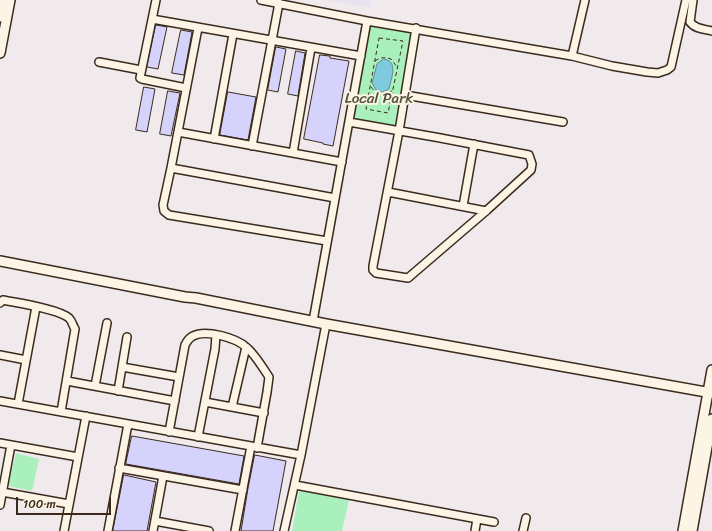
<!DOCTYPE html>
<html>
<head>
<meta charset="utf-8">
<style>
	body { margin:0 }
	#map { position:relative; width:712px; height:531px; overflow:hidden; background:#f0eaec; font-family:Sriracha,sans-serif }
	canvas { display:block }
	.scale { position:absolute; left:16px; top:497px; width:95px; height:18px; box-sizing:border-box; border:2px solid #3b2a1e; border-top:0; padding-left:5px; font-size:12px; line-height:14px; white-space:nowrap; color:#3b2a1e; -webkit-text-stroke:3px #fcf5e5; paint-order:stroke }
</style>
</head>
<body>
<div id="map">
<canvas width="712" height="531"></canvas>
<div class="scale">100 m</div>
</div>
<script>
const c = document.querySelector('canvas').getContext('2d');
c.lineJoin = 'round';
function fill(path, color) {
  c.fillStyle = color;
  c.fill(path, 'evenodd');
}
function strokePath(path, color, width, dash) {
  c.strokeStyle = color;
  c.lineWidth = width;
  c.lineCap = dash ? 'butt' : 'round';
  c.setLineDash(dash || []);
  c.stroke(path);
}
function label(font, color, halo, rows, align = 'center') {
  c.font = font + ' Sriracha,sans-serif';
  c.lineWidth = 4;
  c.setLineDash([]);
  c.textBaseline = 'middle';
  c.strokeStyle = halo;
  c.fillStyle = color;
  for (const [text, x, y, turn = 0] of rows) {
    c.save();
    c.translate(x, y);
    c.rotate((+turn || 0) * Math.PI / 180);
    c.textAlign = isNaN(turn) ? turn : align;
    if (halo) c.strokeText(text, 0, 0);
    c.fillText(text, 0, 0);
    c.restore();
  }
}
fill(new Path2D(`
	M327,0H371L370,8Z`), '#e8e3f0');
fill(new Path2D(`
	M371,24L414,31L397,127L353,118Z
	M16,453L39,459L32,491L8,486Z
	M299,491L349,500L342,531H292Z`), '#a9f0bc');
const water = new Path2D(`
	M384,59C399,61 391,79 389,89L383,92L376,90L372,83L377,64Z`);
fill(water, '#7fcadf');
strokePath(water, '#648a92', 1);
const building = new Path2D(`
	M156,25L167,27L158,69L147,67Z
	M181,30L192,32L184,75L172,73Z
	M276,47L286,49L278,92L268,90Z
	M296,51L305,53L298,96L288,94Z
	M320,55L330,56V58L349,61L333,146L323,144V143L304,139Z
	M144,87L155,89L147,132L136,130Z
	M168,91L180,93L171,136L160,134Z
	M228,92L256,97L248,140L220,135Z
	M132,436L244,456L239,484L126,464Z
	M255,455L286,461L273,531H241L248,488Z
	M124,475L156,482L147,531H113Z`);
fill(building, '#d5d2fb');
strokePath(building, '#3b2a1e', 1);
const street = new Path2D(`
	M156,0L140,78L142,79L186,88
	M261,0L367,21L572,56L612,66L647,72L658,73L667,70L671,67L686,0
	M693,0L690,22C695,29 704,29 712,31
	M152,19L361,56
	M198,28L171,168L163,205L164,211L169,215L327,241
	M572,56L585,0
	M99,62L141,70
	M405,95L563,122
	M349,122C409,132 469,143 529,155L532,164L531,170L486,211L408,278L376,273L373,270V266L399,131L416,28
	M178,132L342,162
	M214,139L233,34
	M252,146L279,3
	M293,153L311,48
	M171,168L335,198
	M388,192L486,211
	M463,206L474,144
	M0,303L3,300C18,303 59,309 69,318C72,321 73,326 75,329L61,412
	M313,321L367,21
	M0,355L26,360
	M122,367L179,377
	M67,381L175,401
	M95,386L107,323
	M118,391L127,337
	M0,401L301,455
	M205,402L264,413
	M18,404L36,307
	M232,407L246,347
	M169,432L185,345C187,341 189,338 193,336C206,329 236,338 246,347C254,353 263,368 269,377L267,392L257,448
	M198,437L215,349L216,335
	M0,443L78,457
	M119,468L243,490
	M295,485L494,522
	M2,492L69,504
	M0,505L11,445
	M155,521L209,531
	M64,531L86,416
	M108,531L128,424
	M153,531L163,476
	M235,531L251,446
	M284,531L301,455L326,324
	M475,531L477,519
	M523,531L526,518`);
const secondary = new Path2D(`
	M0,17L3,0
	M0,53L10,0
	M0,261L185,297L196,298L326,324L712,393
	M683,531L712,370
	M692,531L712,419`);
strokePath(street, '#3b2a1e', 10);
strokePath(secondary, '#3b2a1e', 12);
strokePath(new Path2D(`
	M379,38L403,41L388,113L366,109Z
	M375,61C381,57 385,57 391,59L397,67
	M371,87C377,95 383,94 392,91`), '#3b2a1e', 1, [4, 3]);
strokePath(street, '#fcf5e5', 7);
strokePath(secondary, '#fcf5e5', 9);
label('15px', '#51523e', '#fcf5e5', [
	["Local Park",379,99]
]);
</script>
</body>
</html>
